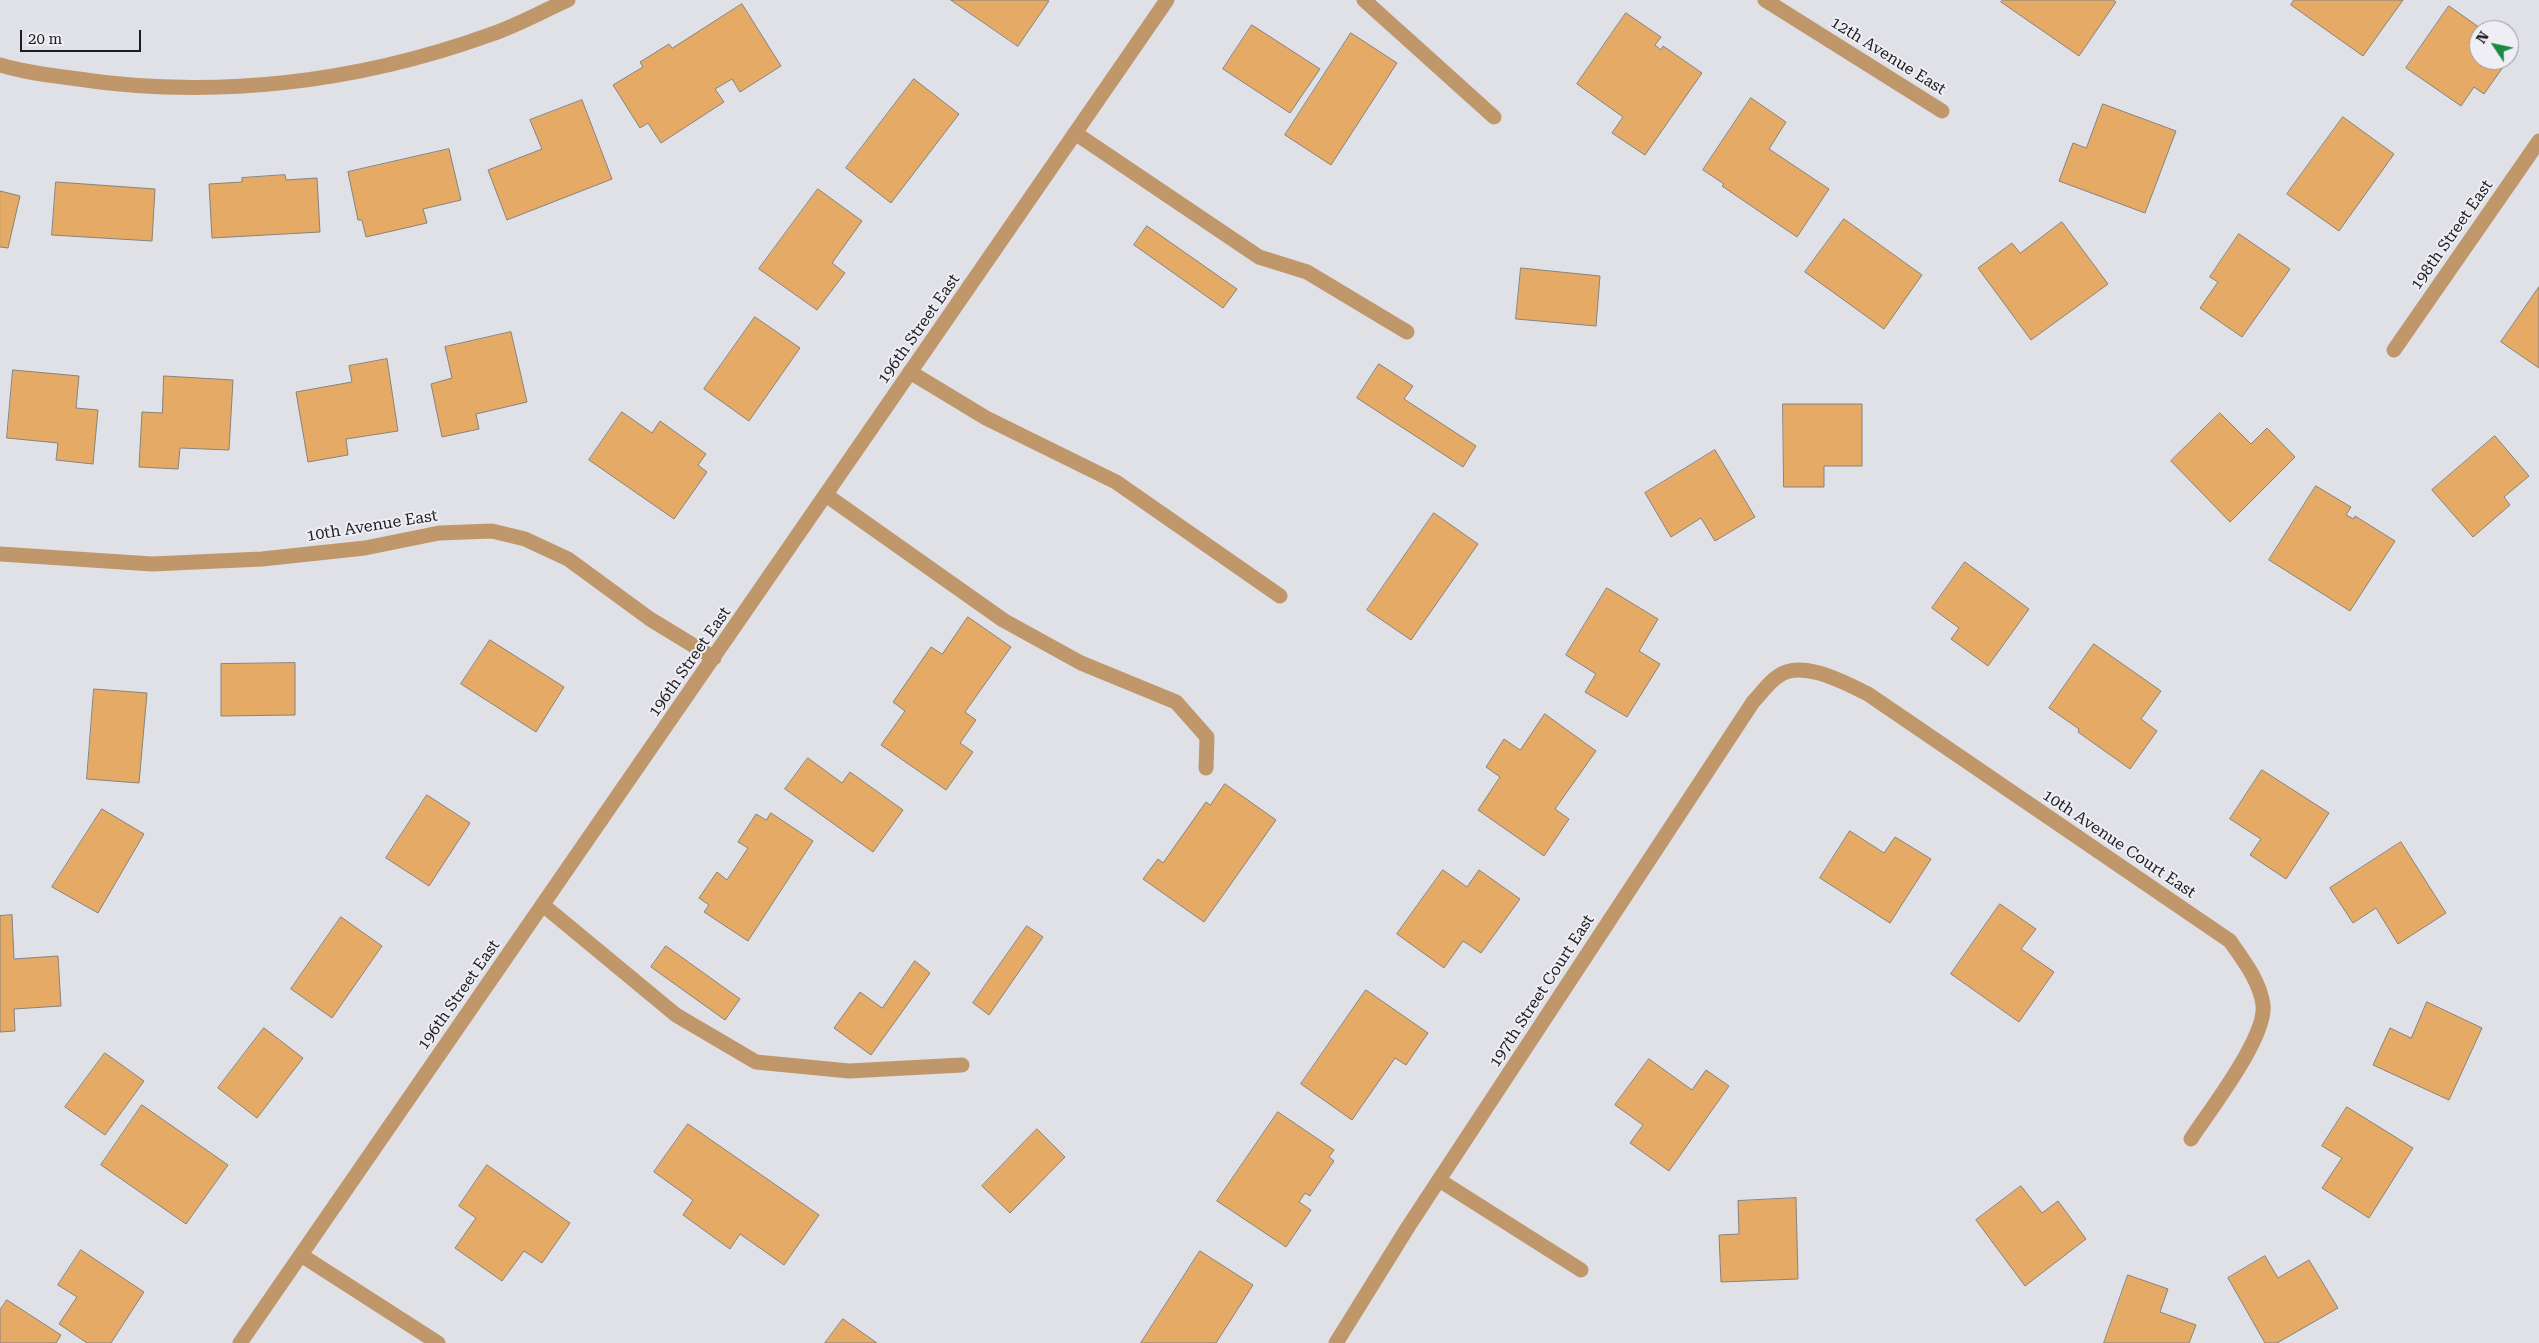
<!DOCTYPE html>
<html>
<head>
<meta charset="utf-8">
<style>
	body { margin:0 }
	#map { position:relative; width:2539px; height:1343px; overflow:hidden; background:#e0e1e7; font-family:"Roboto Serif",serif }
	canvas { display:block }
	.north { position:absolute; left:2469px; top:20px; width:50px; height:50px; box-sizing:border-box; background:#eeeef4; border:1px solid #9a9a9f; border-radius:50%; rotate:304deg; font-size:14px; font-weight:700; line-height:20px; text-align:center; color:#1d1d1f }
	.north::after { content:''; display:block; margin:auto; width:18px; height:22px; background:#1c8940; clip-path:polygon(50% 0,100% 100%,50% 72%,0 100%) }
	.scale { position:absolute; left:20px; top:30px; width:121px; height:22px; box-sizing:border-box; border:2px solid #1d1d1f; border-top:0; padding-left:6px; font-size:15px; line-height:18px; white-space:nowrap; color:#1d1d1f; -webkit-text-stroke:4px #eeeef4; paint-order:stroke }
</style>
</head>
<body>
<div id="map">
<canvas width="2539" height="1343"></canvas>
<div class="north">N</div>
<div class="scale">20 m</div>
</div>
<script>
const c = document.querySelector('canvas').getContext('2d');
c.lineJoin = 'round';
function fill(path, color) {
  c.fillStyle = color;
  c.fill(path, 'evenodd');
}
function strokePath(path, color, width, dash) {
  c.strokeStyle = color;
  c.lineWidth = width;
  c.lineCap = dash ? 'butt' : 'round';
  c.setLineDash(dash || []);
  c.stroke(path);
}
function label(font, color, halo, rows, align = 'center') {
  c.font = font + ' "Roboto Serif",serif';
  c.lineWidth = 4;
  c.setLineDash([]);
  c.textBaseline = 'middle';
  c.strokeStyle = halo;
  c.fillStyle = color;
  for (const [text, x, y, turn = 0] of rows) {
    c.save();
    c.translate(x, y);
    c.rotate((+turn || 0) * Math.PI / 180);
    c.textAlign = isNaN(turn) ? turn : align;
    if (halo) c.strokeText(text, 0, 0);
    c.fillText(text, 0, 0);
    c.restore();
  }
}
const building = new Path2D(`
	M951,0H1047L1049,1L1018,46Z
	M2003,0H2113L2116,2L2079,56L2001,2Z
	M2294,0H2403L2363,56L2291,5Z
	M742,4L781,66L740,92L732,79L715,89L724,102L661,143L648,123L640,128L613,85L643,67L640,62L669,44L672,48Z
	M2449,6L2483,30H2479V60H2508L2484,94L2474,87L2461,106L2406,68Z
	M1626,13L1661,37L1655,45L1661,50L1663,46L1702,73L1645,155L1612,133L1623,117L1577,84Z
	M1252,25L1320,69L1290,113L1223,69Z
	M1351,33L1397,63L1331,165L1285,135Z
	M2509,48L2514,52L2509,59Z
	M914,79L959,114L891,203L846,168Z
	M1751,98L1786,122L1769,149L1829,189L1797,237L1722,186L1724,184L1703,170Z
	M582,100L612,179L507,220L488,170L542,149L530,120Z
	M2103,104L2176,131L2145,213L2059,181L2073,143L2086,148Z
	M2343,117L2394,154L2339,231L2287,194Z
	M449,149L461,200L423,209L427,223L366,237L362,220H358L348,172Z
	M285,175L286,180L317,178L320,232L212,238L209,184L242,182V178Z
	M56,182L155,189L152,241L52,235Z
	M818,189L862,221L832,263L845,273L817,310L759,269Z
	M0,191L20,196L8,248L0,247Z
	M1844,219L1922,275L1884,329L1805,272Z
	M2062,222L2108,284L2031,340L1978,268L2012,243L2020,253Z
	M1147,226L1237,289L1223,308L1134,245Z
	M2239,234L2290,269L2242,337L2200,308L2218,282L2210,277Z
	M1521,268L1600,276L1596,326L1516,319Z
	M2539,287V368L2501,342Z
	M755,317L800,348L749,421L704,389Z
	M511,332L527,402L476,414L479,429L442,437L431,384L452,378L445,347Z
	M387,359L398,431L346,439L348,455L308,462L296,392L352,382L349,366Z
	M1379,364L1413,386L1404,399L1476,446L1463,467L1357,398Z
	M13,370L79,376L76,408L98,410L93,464L56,460L58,443L7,438Z
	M164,376L233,380L229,450L180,448L178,469L139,467L142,412L162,413Z
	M1783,404H1862V466H1824V487H1784Z
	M622,412L652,433L660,421L706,454L698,465L707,472L674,519L589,460Z
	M2220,413L2251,444L2267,428L2295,457L2230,522L2171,461Z
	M2495,436L2529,476L2504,497L2510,505L2473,537L2432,490Z
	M1715,450L1755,517L1715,541L1701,518L1671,537L1645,493Z
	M2316,486L2351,507L2346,515L2354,519L2355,516L2395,541L2350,611L2269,560Z
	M1434,513L1478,544L1411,640L1367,610Z
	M1965,562L2029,609L1988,666L1951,639L1959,628L1932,608Z
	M1607,588L1658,619L1639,651L1660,664L1627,717L1585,692L1596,674L1566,655Z
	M968,617L1011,647L965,712L976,720L960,743L973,752L946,790L881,745L905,711L893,702L931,647L942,654Z
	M490,640L564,687L536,732L461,684Z
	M2094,644L2161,691L2141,719L2157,731L2130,769L2078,732L2079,729L2049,708Z
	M295,663V715L221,716V664Z
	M94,689L147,693L139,783L87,779Z
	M1545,714L1596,751L1555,809L1569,819L1544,856L1478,810L1500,777L1486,767L1504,739L1520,750Z
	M808,758L842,783L850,772L903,810L873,852L785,789Z
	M2262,770L2329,813L2286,879L2250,855L2261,839L2230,819Z
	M1225,784L1276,820L1204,922L1143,879L1158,859L1163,863L1206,802L1210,805Z
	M427,795L470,823L429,886L386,858Z
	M102,809L144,834L98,913L52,887Z
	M771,813L813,841L748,941L704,912L709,905L699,898L717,872L727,880L748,848L738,842L756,814L766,820Z
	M1850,831L1884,853L1895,837L1931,859L1890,923L1820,878Z
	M2401,842L2446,913L2398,944L2376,908L2353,923L2330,888Z
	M1443,870L1467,887L1479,870L1520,899L1481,953L1463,941L1444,968L1397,934Z
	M2000,904L2036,929L2021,949L2054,972L2019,1022L1951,974Z
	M12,915L14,959L58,956L61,1006L14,1009L15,1031L0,1032V916Z
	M341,917L382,946L332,1018L291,989Z
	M1027,926L1043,937L989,1015L973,1003Z
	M666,946L740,999L725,1020L651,967Z
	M915,961L930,973L871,1055L834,1028L860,992L882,1008Z
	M1366,990L1428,1033L1406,1065L1395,1058L1352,1120L1301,1084Z
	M2427,1002L2482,1028L2449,1100L2373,1065L2390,1028L2411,1038Z
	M264,1028L303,1058L257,1118L218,1088Z
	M105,1053L144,1081L105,1135L65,1107Z
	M1649,1059L1692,1090L1706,1070L1729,1086L1669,1171L1630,1143L1643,1125L1615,1105Z
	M142,1105L228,1165L186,1224L101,1165Z
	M2347,1107L2413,1148L2369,1218L2322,1188L2342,1158L2322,1146Z
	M1278,1112L1334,1150L1329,1157L1334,1161L1310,1196L1305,1193L1299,1202L1311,1210L1286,1247L1217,1201Z
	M688,1124L819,1215L784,1265L740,1234L730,1249L683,1215L693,1200L654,1172Z
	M1037,1129L1065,1157L1010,1213L982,1186Z
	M487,1165L570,1223L542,1263L524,1251L502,1281L455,1248L476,1218L459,1206Z
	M2021,1186L2042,1213L2058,1201L2086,1239L2025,1286L1976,1220Z
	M1796,1198L1798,1279L1721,1282L1719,1235L1739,1234L1738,1201Z
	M81,1250L144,1292L111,1343H87L59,1324L77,1297L58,1285Z
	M1200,1251L1253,1285L1216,1343H1141Z
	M2265,1256L2278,1278L2309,1260L2338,1308L2277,1343H2265L2228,1278Z
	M2128,1275L2168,1289L2160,1312L2196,1325L2189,1343H2104Z
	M7,1300L61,1335L56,1343H0V1310Z
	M843,1319L877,1343H825Z`);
fill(building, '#e5aa65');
strokePath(building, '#86827d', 1);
strokePath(new Path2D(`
	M1364,0L1494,117
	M1075,133L1259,257L1307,272L1407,332
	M910,372L986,418L1116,482L1280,596
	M826,495L1003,620L1081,663L1176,702L1207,737L1206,768
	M543,905L676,1015L756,1062L849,1071L962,1065
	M1439,1180L1581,1270`), '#c0976b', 15);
strokePath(new Path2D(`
	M1765,0L1942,111
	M0,65C23,72 47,75 71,78C213,100 357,83 492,34C518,25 543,11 568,0
	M2394,350L2539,141
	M0,554L152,564L262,559L365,548L439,533L492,531L525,539L568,559L650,619L714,658
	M301,1255L438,1343
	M240,1343L1167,0
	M1336,1343L1408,1227L1753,702C1761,694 1768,683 1777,677C1801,658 1845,683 1868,694L2230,941C2243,960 2260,981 2263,1005C2267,1037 2209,1111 2191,1139`), '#c0976b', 15);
label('16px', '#1d1d1f', '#eeeef4', [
	["12th Avenue East",1888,56,32],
	["198th Street East",2452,235,-55],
	["196th Street East",919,329,-55],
	["10th Avenue East",372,526,-9],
	["196th Street East",690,662,-55],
	["10th Avenue Court East",2119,844,34],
	["197th Street Court East",1542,991,-57],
	["196th Street East",459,995,-55]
]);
</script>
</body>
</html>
